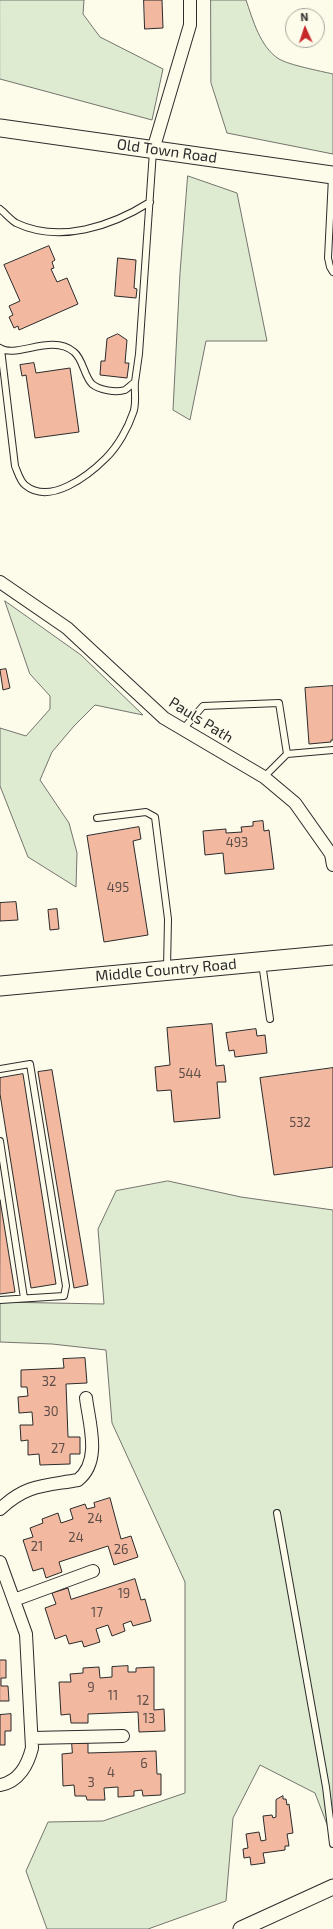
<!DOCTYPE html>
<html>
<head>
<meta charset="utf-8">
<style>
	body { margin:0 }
	#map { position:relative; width:333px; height:1929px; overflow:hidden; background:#fdfbea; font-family:"Exo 2",sans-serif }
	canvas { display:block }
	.north { position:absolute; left:285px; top:8px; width:40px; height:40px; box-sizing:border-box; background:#fdfbea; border:1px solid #a9a89e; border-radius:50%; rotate:357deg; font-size:11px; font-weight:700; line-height:16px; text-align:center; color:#2b2b2b }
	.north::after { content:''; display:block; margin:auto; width:14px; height:18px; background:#c62828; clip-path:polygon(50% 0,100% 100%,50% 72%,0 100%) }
</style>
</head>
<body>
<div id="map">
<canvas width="333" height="1929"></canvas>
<div class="north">N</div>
</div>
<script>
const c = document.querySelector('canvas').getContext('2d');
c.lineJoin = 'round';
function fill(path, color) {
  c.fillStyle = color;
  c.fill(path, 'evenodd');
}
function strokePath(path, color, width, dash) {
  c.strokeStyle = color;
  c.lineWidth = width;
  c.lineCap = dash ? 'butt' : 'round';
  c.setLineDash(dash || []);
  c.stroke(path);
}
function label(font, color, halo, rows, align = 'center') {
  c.font = font + ' "Exo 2",sans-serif';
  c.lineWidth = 3;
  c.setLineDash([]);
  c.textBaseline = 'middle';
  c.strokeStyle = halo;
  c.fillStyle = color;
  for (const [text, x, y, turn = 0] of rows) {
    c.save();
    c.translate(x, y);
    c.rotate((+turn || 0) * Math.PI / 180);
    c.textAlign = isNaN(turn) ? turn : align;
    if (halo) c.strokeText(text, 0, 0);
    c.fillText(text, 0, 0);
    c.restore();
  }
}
const green = new Path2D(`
	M0,0H84L83,14L100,37L163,69L152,120L0,79Z
	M211,0H246C253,20 260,47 279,59C289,65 320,71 333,74V154L227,133L211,83Z
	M188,176L237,193L267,341H206L190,420L173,410L180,273Z
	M5,601L81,655L143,715L95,705L74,726L52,752L40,780L69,823L77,853L76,887L28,857L0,786V728L26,736L50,709V696L30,674Z
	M168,1181L241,1197L333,1210V1840L315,1793L260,1765L233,1818L226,1901L148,1929H47L26,1871L48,1822L103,1821L185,1793V1582L112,1423L106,1350L52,1344L0,1342V1302L104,1304L98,1229L116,1191Z`);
fill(green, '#deebd1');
strokePath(green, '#74746e', 1);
const building = new Path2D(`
	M144,0H162L163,28L145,29Z
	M49,246L55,260L52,262L54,268L51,269L57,282L67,278L78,304L19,330L18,326L14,328L9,317L13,315L9,306L20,301L4,265Z
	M118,258L136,260L134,288L137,289L136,298L115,296Z
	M118,334L127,340L125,363H129L127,378L100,375L101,361H105L107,339Z
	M34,363L36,373L70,368L79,432L35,438L26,375L22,376L20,365Z
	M6,669L10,688L3,690L0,670Z
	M333,686V740H331V742L309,744L305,688Z
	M263,821L264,831L269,830L274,869L225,874L223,853L205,855L203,831L226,829V833L242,832L241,827L253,826V822Z
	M139,827L141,839L133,841L148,935L104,942L87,836Z
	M16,902L18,920L0,921V903Z
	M57,909L59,929L50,930L48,910Z
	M212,1024L216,1066L224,1065L226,1082H217L220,1118L174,1122L171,1090L157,1091L155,1067L170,1065L167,1028Z
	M256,1029L257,1036L265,1035L267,1053L235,1057L234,1050L229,1051L226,1033Z
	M333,1068V1167L274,1175L260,1078Z
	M52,1070L88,1285L74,1288L38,1072Z
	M23,1074L56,1284L31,1288L0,1094V1078Z
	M0,1200L15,1292L0,1294Z
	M85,1358L87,1383L66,1384L68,1437H80V1454H70V1464L40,1465L39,1454L28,1455V1440L21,1441L20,1425H33L32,1412L19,1413L18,1397L28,1396L27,1387H21V1370L64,1368L63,1359Z
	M110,1498L121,1539L131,1536L138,1557L114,1565L108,1546L59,1562L62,1572L46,1578L43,1568L33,1571L23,1540L33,1537L30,1528L43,1523L42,1519L58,1513L61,1523L73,1519L70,1509L85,1504L87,1509L95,1507L94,1503Z
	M135,1579L141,1600L145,1599L151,1621L133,1626L131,1621L123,1624L125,1631L112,1636L108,1625L96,1629L100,1642L84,1647L82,1641L69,1644L66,1635L55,1639L45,1608L56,1604L52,1593L68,1588L71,1599Z
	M0,1660H6V1678H1V1686H8L9,1701H0Z
	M128,1666V1672H136V1668L154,1667V1710L164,1709L165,1731L139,1732L138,1712L88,1714V1723H71L70,1714L61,1715L59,1682H71L70,1674L83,1673V1668L99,1667L100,1678L112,1677V1667Z
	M11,1714V1731H5V1745H0V1715Z
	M72,1743H88V1753L156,1751L157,1774H161V1795L143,1796L142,1790L134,1791V1796L118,1797V1787L104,1788L105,1800H87L86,1796H75L74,1785L63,1786L62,1754L72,1753Z
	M283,1796V1799H286L287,1805L289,1804L293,1833L287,1834L289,1846H285V1850L263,1853L265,1863L251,1865L250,1857L244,1858L243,1849L248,1848L246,1834L259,1832L261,1841L266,1840L263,1816L272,1815L273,1818L276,1817V1800Z`);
fill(building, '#f2b8a0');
strokePath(building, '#2b2b2b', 1);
const service = new Path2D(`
	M332,177L328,258L330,267L333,272
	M0,209C5,213 11,220 16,223C60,244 112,226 150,202
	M0,348C16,359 52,333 74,352C83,359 84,376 92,384C99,390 116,393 125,390C128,388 132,384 135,382L139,354L153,151
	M1,349L15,466C18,473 20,481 25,485C50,506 89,475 106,458C118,446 128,428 133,413C137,404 134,391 135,382
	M184,728L203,706L279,703L287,754
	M264,777L287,754L333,750
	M97,818L146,812L155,817L168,919L167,968
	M262,963L270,1019
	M0,1069L30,1064L66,1286L64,1296L0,1300
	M0,1141L24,1298
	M277,1513L326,1787L333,1844`);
const minor = new Path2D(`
	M153,150L190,25V0
	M0,582L67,628L164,718L264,777L295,803L331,854L333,865
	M0,1509C27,1484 44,1486 78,1480C102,1461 89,1423 86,1398
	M0,1562L26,1634L32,1748C28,1764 19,1782 0,1785
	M14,1600L93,1571
	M32,1738L123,1736`);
const tertiary = new Path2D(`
	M241,1929L333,1887`);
const secondary = new Path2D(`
	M0,128L333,175`);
const primary = new Path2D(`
	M0,986L333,955`);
strokePath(service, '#2b2b2b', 8);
strokePath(minor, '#2b2b2b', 14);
strokePath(tertiary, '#2b2b2b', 17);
strokePath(secondary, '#2b2b2b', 19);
strokePath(primary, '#2b2b2b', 21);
strokePath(service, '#fdfbea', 6);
strokePath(minor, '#fdfbea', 12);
strokePath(tertiary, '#fdfbea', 15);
strokePath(secondary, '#fdfbea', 17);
strokePath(primary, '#fdfbea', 19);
label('13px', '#5d4e48', null, [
	["493",237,843],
	["495",118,888],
	["544",190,1074],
	["532",300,1123],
	["32",49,1382],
	["30",51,1412],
	["27",58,1449],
	["24",95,1519],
	["24",76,1538],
	["21",37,1547],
	["26",121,1550],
	["19",124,1594],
	["17",97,1613],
	["9",91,1688],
	["11",113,1696],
	["12",143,1701],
	["13",149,1719],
	["6",144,1764],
	["4",111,1773],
	["3",91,1783]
]);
label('15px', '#2b2b2b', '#fdfbea', [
	["Old Town Road",167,151,8],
	["Pauls Path",201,720,32],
	["Middle Country Road",166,970,-5]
]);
</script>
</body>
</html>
